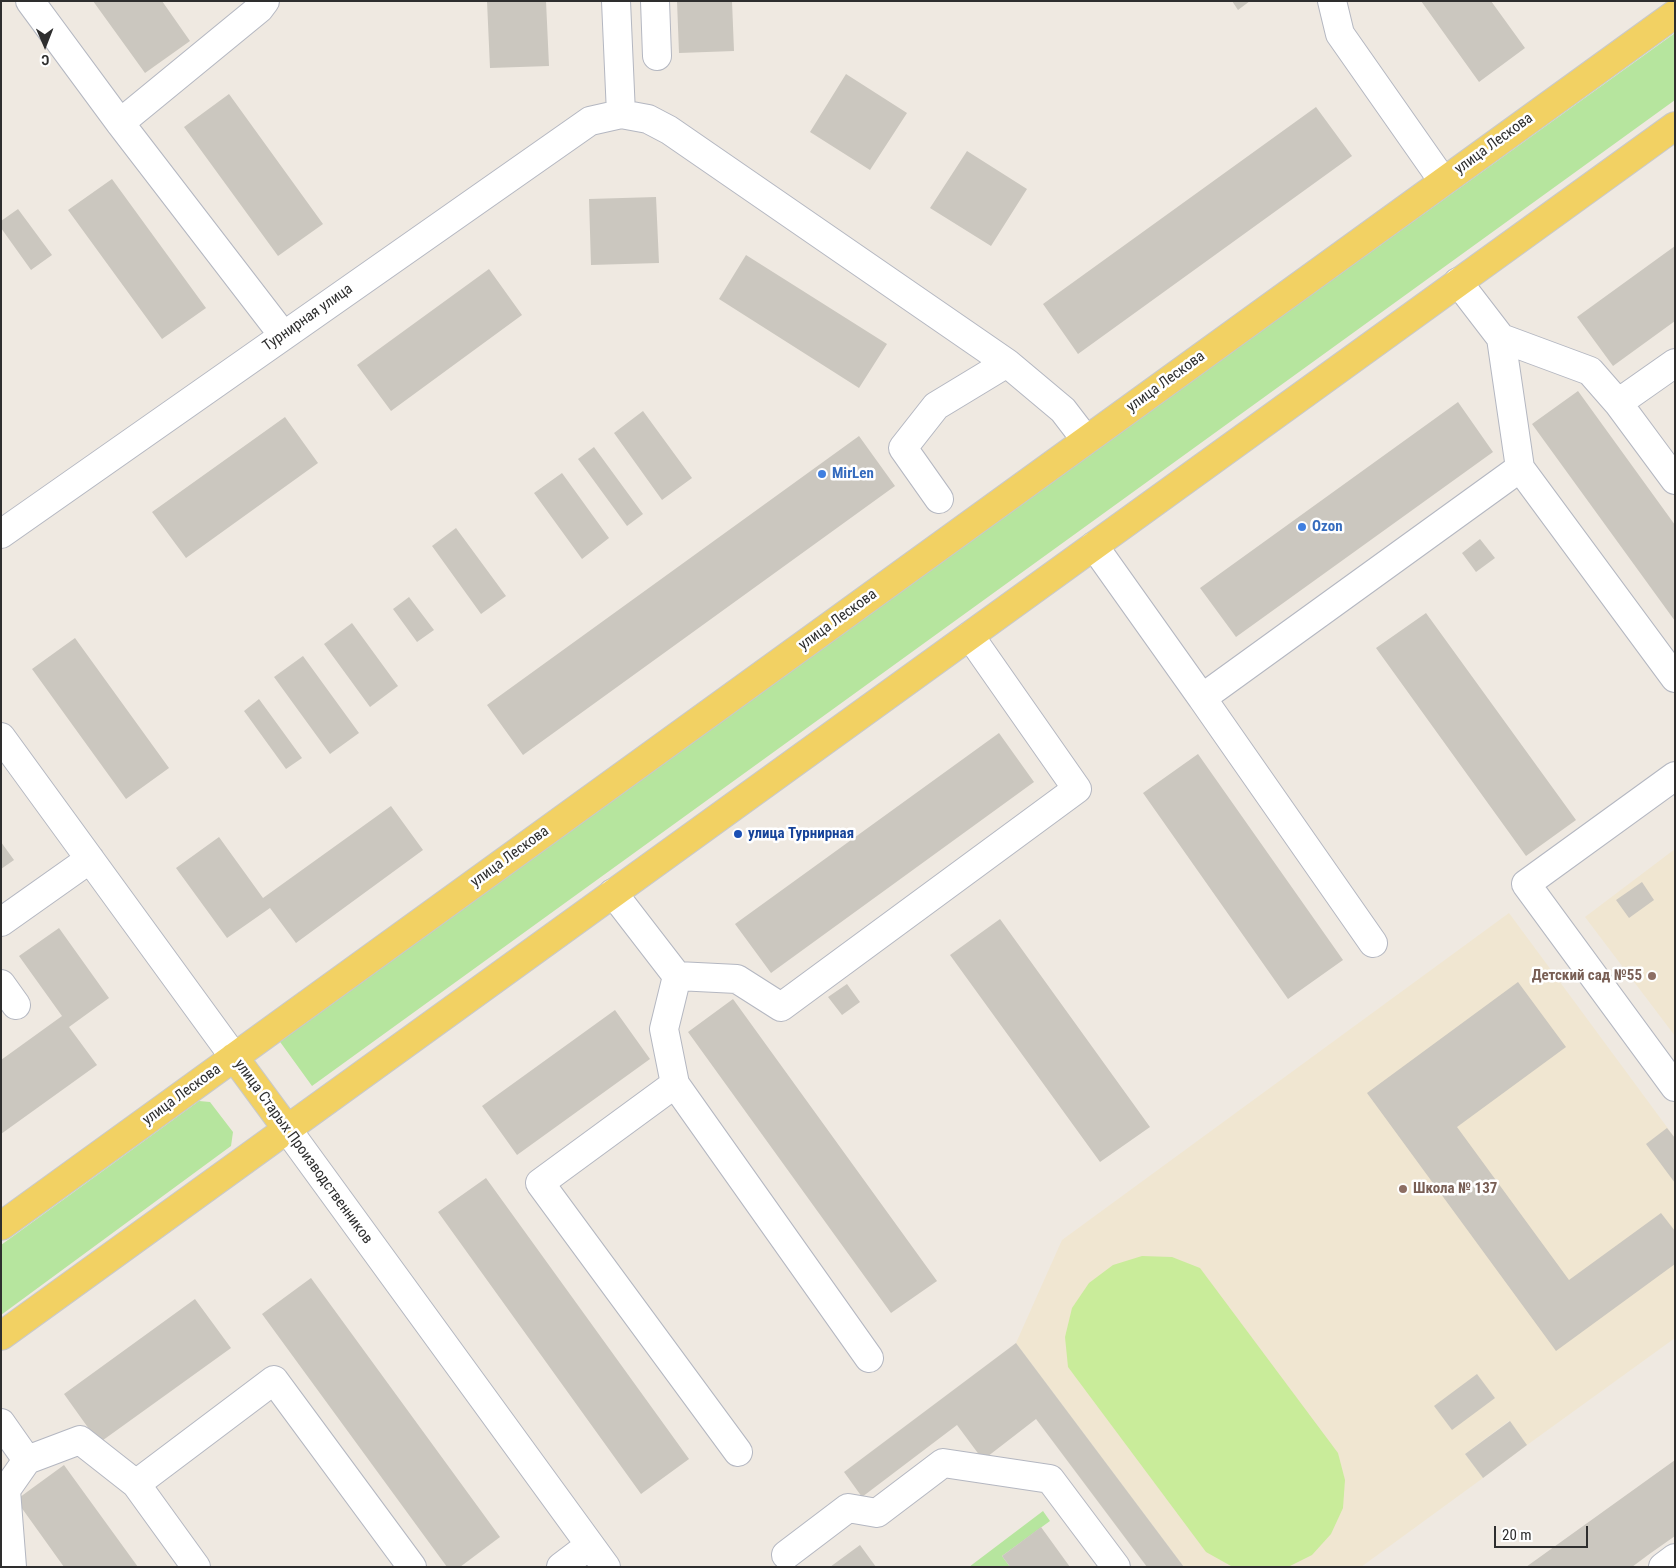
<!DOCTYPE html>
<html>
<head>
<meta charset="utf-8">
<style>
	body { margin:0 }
	#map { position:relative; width:1676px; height:1568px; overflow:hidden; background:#efe9e1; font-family:"Roboto Condensed",sans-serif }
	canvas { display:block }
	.frame { position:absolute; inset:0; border:2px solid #2e2e2e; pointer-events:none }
	.north { position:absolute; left:20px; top:20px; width:50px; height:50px; -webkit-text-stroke:4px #fff; paint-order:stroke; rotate:179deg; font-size:14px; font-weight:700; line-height:20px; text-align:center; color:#2e2e2e }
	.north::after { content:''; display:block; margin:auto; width:18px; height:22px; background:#2e2e2e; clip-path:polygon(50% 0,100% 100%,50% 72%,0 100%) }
	.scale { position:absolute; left:1494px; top:1526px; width:94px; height:22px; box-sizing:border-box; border:2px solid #2e2e2e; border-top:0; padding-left:6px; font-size:15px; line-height:18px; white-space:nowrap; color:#2e2e2e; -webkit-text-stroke:4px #fff; paint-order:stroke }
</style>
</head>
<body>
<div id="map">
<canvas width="1676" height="1568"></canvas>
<div class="frame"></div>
<div class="north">С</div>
<div class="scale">20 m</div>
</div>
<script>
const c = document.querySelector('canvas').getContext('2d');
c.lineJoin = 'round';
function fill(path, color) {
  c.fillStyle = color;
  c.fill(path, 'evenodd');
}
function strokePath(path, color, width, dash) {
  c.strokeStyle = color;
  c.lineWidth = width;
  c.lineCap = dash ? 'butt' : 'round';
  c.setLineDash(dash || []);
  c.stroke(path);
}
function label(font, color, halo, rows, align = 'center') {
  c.font = font + ' "Roboto Condensed",sans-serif';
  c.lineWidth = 5;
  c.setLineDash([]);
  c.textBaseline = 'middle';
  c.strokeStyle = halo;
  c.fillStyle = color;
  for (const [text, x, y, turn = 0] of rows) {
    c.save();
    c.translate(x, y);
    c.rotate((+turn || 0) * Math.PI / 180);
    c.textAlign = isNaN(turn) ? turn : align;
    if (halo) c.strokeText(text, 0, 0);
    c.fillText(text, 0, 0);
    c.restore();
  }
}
fill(new Path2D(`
	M1675,849V1036L1585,917Z
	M1509,913L1675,1138V1338L1527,1445L1509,1421L1465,1454L1483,1478L1361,1567H1184L1016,1343L1062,1240Z`), '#f0e6d1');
fill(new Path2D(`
	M1675,33V100L312,1086L278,1039Z
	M199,1101L210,1102L233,1132L231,1146L1,1315V1245Z
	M1043,1511L1050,1521L1002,1556L1010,1567H969Z`), '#b6e59e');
fill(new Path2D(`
	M1142,1256L1172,1257L1200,1268L1338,1453L1345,1480L1343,1508L1331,1534L1312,1555L1288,1567H1235L1231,1566L1206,1552L1068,1367L1065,1337L1072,1308L1089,1283L1113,1265Z`), '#c9ec9a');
fill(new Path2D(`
	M93,1H162L190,41L145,73Z
	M487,1H546L549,66L490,68Z
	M677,1H732L734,51L679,53Z
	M1232,1H1250L1238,10Z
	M1421,1H1491L1525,48L1479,82Z
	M846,74L907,113L870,170L810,132Z
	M229,94L323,224L278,256L184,127Z
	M1316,107L1352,156L1078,354L1043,304Z
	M967,151L1027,189L991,246L930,208Z
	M112,179L206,308L162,339L68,210Z
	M656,197L659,263L591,265L589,199Z
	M18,209L52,255L31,270L1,228V221Z
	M1675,246V321L1613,366L1577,317Z
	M746,255L887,344L859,388L719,299Z
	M489,269L522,315L391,411L357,365Z
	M1578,391L1675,525V621L1532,424Z
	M1458,402L1493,452L1236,637L1200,588Z
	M643,411L692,478L662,500L614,433Z
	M285,417L318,463L186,558L152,512Z
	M859,436L895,486L523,755L487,705Z
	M594,447L643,514L627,526L578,459Z
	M562,473L609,538L582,559L534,493Z
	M456,528L506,596L481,614L432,546Z
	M1480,539L1495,558L1476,572L1462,553Z
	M409,597L434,630L417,642L393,609Z
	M1426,613L1576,820L1526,856L1376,648Z
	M352,623L398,686L370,707L324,644Z
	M75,638L169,768L126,799L32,669Z
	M303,656L359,733L330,754L274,677Z
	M259,699L302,758L286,769L244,711Z
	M999,733L1034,782L771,973L735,924Z
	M1198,754L1343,960L1288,999L1143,793Z
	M391,806L423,850L296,943L270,908L227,938L176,868L219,837L263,898Z
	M1,842L14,860L1,869Z
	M1642,882L1654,900L1629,918L1616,900Z
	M1000,919L1150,1127L1100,1162L950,955Z
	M59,928L109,998L69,1027L97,1065L1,1134V1060L62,1016L19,956Z
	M1518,982L1566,1047L1457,1127L1569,1280L1661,1213L1675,1231V1264L1556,1351L1367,1093Z
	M847,984L860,1002L842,1015L828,997Z
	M733,999L937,1281L891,1313L688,1032Z
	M615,1010L650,1059L517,1155L482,1106Z
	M1667,1128L1675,1138V1183L1646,1144Z
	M486,1178L689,1459L641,1494L438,1212Z
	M311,1278L500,1537L460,1567H447L262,1314Z
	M195,1299L231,1348L99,1443L64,1394Z
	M1016,1343L1184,1567H1147L1036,1419L983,1460L957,1425L862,1497L844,1472Z
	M1477,1374L1495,1398L1452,1430L1434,1406Z
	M1510,1421L1527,1445L1483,1478L1465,1454Z
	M1675,1460V1536L1648,1555L1632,1567H1526Z
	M64,1465L138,1567H64L16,1500Z
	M1041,1527L1070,1567H1010L1002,1556Z
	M860,1545L876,1567H830Z`), '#cbc7bf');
const minor = new Path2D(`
	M30,1L120,123L283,335
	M616,1L621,114
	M655,1L657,56
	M1332,1L1340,34L1443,181
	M120,123L259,9L265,1
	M1458,282L1501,338L1590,371L1618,403L1675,480
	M1501,338L1520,468L1675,678
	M1618,403L1675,363
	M939,499L903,448L936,406L1007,363
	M1,534L590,121L621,114L648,119L669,130L1007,363L1063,410L1086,440
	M1094,546L1202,698L1520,468
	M1202,698L1373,943
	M1,737L234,1057
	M1675,776L1526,884L1675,1087
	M613,893L677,976L737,979L781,1007L1077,789L970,636
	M1,922L90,859
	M677,976L664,1029L675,1084L869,1358
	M1,984L16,1005
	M675,1084L540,1183L738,1452
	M287,1129L606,1567
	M1,1423L27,1460L80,1440L136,1484L196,1567
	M136,1484L274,1380L412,1567
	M786,1555L848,1508L877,1513L943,1463L1050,1479L1116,1567
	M12,1567L6,1490L27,1460
	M561,1567L590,1545
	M1663,1567L1675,1558`);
const major = new Path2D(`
	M234,1057L287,1129
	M1,1226L1675,14
	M1,1336L1675,126`);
strokePath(minor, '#b4b7c1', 30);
strokePath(major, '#c9c9c9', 30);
strokePath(minor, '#fff', 28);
strokePath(major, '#f2d163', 28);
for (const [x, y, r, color] of [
	[822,474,5,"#3f7fe0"],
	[1302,527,5,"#3f7fe0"],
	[738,834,5,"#1a4fb4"],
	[1652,976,5,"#8d6e63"],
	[1403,1189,5,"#8d6e63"]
]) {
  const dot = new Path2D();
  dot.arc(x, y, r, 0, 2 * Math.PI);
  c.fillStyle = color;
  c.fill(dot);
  strokePath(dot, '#fff', 2);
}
label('15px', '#2e2e2e', '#fff', [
	["улица Лескова",1494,144,-36],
	["Турнирная улица",308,318,-35],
	["улица Лескова",1166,382,-36],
	["улица Лескова",838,620,-36],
	["улица Лескова",510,857,-36],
	["улица Лескова",182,1095,-36],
	["улица Старых Производственников",303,1152,54]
]);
label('bold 15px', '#366cbe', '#fff', [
	["MirLen",832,474],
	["Ozon",1312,527]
], 'left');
label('bold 15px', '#164399', '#fff', [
	["улица Турнирная",748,834]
], 'left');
label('bold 15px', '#785e54', '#fff', [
	["Детский сад №55",1642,976],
	["Школа № 137",1413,1189,"left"]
], 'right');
</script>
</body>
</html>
